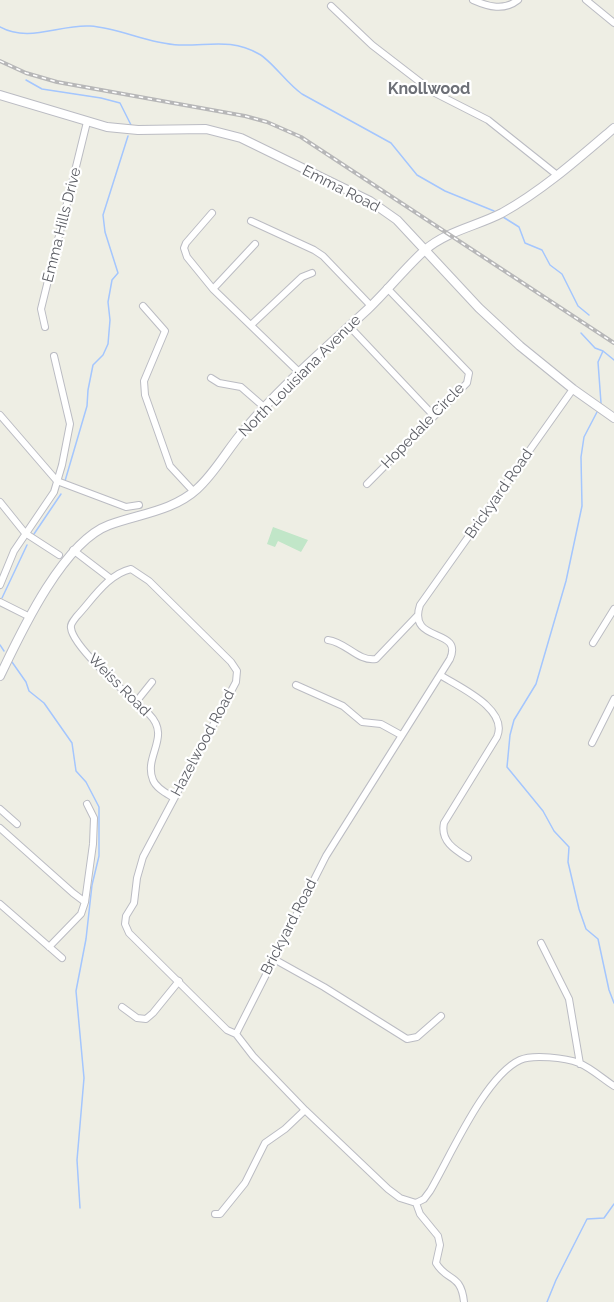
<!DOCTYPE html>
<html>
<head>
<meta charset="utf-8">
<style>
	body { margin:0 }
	canvas { display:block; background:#eeeee4 }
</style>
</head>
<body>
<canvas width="614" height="1302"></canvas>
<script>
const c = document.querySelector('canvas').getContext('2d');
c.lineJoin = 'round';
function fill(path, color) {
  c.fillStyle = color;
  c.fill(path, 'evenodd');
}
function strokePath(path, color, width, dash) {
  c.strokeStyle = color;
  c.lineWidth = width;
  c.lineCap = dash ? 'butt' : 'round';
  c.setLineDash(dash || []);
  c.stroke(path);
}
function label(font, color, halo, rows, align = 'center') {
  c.font = font + ' Raleway,sans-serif';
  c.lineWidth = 4.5;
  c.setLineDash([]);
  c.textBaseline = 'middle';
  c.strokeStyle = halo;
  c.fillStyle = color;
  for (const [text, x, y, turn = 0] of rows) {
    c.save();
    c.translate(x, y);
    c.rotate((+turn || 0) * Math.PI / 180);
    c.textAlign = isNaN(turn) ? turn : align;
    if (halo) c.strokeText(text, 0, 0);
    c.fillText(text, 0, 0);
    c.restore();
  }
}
fill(new Path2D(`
	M273,527L308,540L301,552L278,541L275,547L267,544Z`), '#c1e6c8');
strokePath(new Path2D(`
	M0,27C29,43 60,24 90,26C120,28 148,44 179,45C209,46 231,38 259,54C272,61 287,84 302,94L391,143L417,175L445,191L494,211
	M26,80L42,89L101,98L120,103L131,125
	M503,217L519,227L525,243L542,250L550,265L562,274L578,306L589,315
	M581,333L595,348L603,351L614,360
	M601,403L598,362L603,351
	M597,412L584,437L581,457L582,506L566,581L536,684L514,720L510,735L507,767L543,811L554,831L569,847L568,862L579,909L586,929L598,939L609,990L614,1003
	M65,481L87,406L88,390L93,365L103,355L108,344L110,320L108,302L112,280L118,273L105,232L103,215L128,136
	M34,534L61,494
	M2,598L27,545
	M0,645L4,651
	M12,662L26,682L29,691L44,703L72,743L76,771L86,782L99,807V856L92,885L86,939L76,991L84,1078L77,1160L80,1208
	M547,1302L556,1280L587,1219L604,1218L614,1204`), '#a4c6fe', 1.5);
const minor = new Path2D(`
	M473,0C489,7 504,11 518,0
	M586,0L614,23
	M331,6L372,45L433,92L488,120L557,175
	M212,213L186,243L184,248L187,257L213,289L300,373
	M251,221L314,250L323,256L371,306
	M213,289L255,244
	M143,306L165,331L144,381L145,395L170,466L194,492
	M251,325L302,277L312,273
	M349,326L433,415
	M45,327L41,309L87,122
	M211,378L219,383L241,387L264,407
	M0,415L57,481L126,507L139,505
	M367,484L467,383L469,373L387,288
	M0,502L25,533L59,555
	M73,550L111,579
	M0,585L14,551L54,492L62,465L70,424L54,356
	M0,602L30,617
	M328,640C346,642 358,662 376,659L417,616
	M593,643L614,609
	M440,675C459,687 509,709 497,737L444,823C440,841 455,850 468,858
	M296,685L343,706L362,722L381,724L401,735
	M136,702L152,682
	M592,743L614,699
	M174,798C166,793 156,788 153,780C143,756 172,737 149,714C133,699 73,648 71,628C70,624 74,620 77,616C92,600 108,574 131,569L149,581L231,662L237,671L236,682L143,857L137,878L134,903L126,916L125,924L129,933L227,1030L236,1034L253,1056L305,1110L388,1189L400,1198L416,1203L424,1199L430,1191C450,1157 485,1076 520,1060C533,1054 566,1058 579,1063C591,1068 603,1079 614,1086
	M0,809L17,824
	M0,828L73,893L85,902
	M0,904L62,958
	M541,943L569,999L580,1064
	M49,947L81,914L85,902L93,844L94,818L87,804
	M272,958L324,987L407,1039L417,1037L441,1016
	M122,1007L137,1018L146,1019L153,1013L179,981
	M236,1034L326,856L450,659C464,627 407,644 420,605L573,389
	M416,1203L420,1214L438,1236L440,1245L436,1263C447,1282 461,1273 464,1302
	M215,1214H220L245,1183L265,1143L285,1129L305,1110`);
const tertiary = new Path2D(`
	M0,95L107,127L138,130L206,129L241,138L370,201L397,220L479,308L520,346L573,389L614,418
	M0,676C21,632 63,542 109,525C139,514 173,511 197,489C216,472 228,448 245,429C281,386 327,347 368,309C388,290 405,268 425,250C447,231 477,226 502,213C543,190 579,158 614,128`);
strokePath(minor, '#bbbcc3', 8);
strokePath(tertiary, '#bbbcc3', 10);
strokePath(minor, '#fff', 6);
strokePath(tertiary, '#fff', 8);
const rail = new Path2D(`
	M0,61L26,73L57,82L245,116L267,122L301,137L614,343`);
strokePath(rail, '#b7b7b8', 4);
strokePath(rail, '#fff', 1.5, [4.5]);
label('15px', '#5c5e65', '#fff', [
	["Emma Road",341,189,27],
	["Emma Hills Drive",62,225,-76],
	["North Louisiana Avenue",300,376,-45],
	["Hopedale Circle",423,426,-46],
	["Brickyard Road",499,494,-55],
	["Weiss Road",119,685,45],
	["Hazelwood Road",203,743,-62],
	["Brickyard Road",289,927,-63]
]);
label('bold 16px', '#6d7077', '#fff', [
	["Knollwood",429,89]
]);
</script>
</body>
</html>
